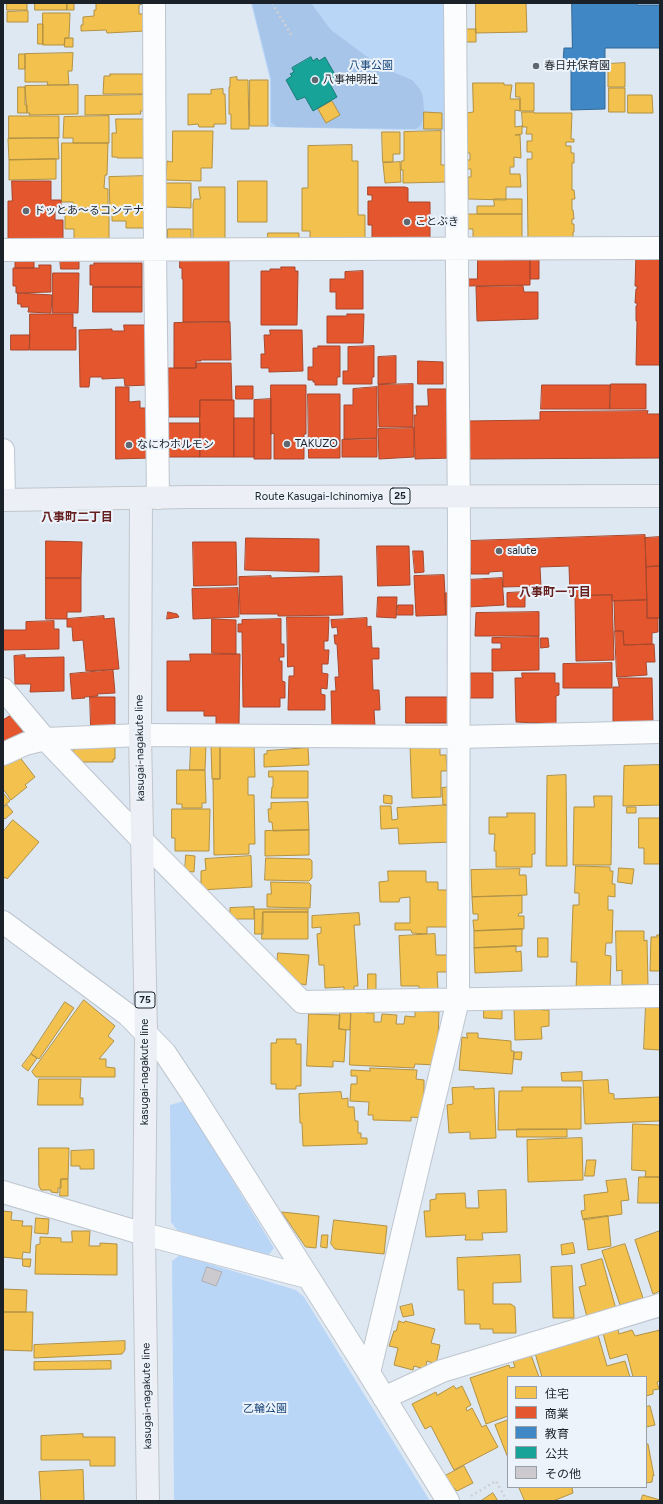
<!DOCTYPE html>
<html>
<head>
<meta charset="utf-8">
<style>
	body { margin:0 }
	#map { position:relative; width:663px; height:1504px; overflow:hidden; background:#dee8f3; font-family:Figtree,"Noto Sans JP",sans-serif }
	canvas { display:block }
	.frame { position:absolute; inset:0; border:4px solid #1b2129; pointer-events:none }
	.legend { position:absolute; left:507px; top:1376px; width:140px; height:112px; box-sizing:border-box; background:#ecf3fb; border:1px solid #989fa7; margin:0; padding:5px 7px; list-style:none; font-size:12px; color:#1b2129 }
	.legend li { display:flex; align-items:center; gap:8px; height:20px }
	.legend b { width:20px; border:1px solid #989fa7 }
</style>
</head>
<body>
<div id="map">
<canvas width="663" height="1504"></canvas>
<div class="frame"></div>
<ul class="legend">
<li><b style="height:11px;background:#f2c14e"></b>住宅</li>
<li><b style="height:11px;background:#e4572e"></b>商業</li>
<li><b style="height:11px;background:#3f88c5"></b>教育</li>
<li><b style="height:11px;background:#17a398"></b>公共</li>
<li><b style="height:11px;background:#cccacf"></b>その他</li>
</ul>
</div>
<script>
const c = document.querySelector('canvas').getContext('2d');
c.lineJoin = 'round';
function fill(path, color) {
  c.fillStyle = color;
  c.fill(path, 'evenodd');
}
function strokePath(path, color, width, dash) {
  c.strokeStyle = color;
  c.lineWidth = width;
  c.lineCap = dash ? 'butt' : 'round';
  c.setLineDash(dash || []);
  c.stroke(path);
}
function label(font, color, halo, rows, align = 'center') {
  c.font = font + ' Figtree,"Noto Sans JP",sans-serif';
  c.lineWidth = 4;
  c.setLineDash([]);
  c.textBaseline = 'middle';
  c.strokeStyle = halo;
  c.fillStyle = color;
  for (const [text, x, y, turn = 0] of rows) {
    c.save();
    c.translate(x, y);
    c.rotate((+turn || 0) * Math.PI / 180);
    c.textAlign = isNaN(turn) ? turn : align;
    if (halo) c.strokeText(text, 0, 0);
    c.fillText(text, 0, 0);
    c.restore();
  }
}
fill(new Path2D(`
	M251,3H446L447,131L270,127V80Z
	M184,1101L274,1248L267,1257L177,1230L171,1222L170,1105Z
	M180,1255L296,1290L304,1297L430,1501H174L172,1261Z`), '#bad6f7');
fill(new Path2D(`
	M252,3H311L331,30L381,67L412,80L420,89L423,97L424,112L421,125L416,129L277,127L271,122V79Z`), '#a7c5e9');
const homes = new Path2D(`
	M7,3H27V10H7Z
	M35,3H74H67V10H35Z
	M67,3H74V10H67Z
	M80,3H141L142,4L139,5V14H145V31L107,33L106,30L81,31V25H83V17L94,16V10H96V4Z
	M476,3H526L527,32L476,33Z
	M28,11V22H7V12Z
	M43,13H70L69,38H65L64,45H43Z
	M38,24H43V44H38Z
	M466,29H476V42H467Z
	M65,38H73V47H65Z
	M73,53L72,71H68L69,85H47L48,82H25V54Z
	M19,54H25V69H19Z
	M625,63V87H608V64Z
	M110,74H148L147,94H103L104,76H110Z
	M237,77V80H248L249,129H231V114H229V87H230V78Z
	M250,80H268V126H250Z
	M473,83H504V85H512L510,99H520V111L515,110V127L522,126V134L515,135H520L521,158L514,157V167H510V174H520L521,187H506V200L468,199V177H471V169H467V160H470V153H467V113L473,112Z
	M516,83H534V111H520V97H516Z
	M78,85V114L29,115L30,113H27V105H25V86Z
	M18,87H25L27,113H18Z
	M609,88H625V112H609Z
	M223,89V94H225L226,124H214V127H199L198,124L188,125V94H211V90Z
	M147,95V111H140L141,114L85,115V96Z
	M628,95H652L653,113H628Z
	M332,101L340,115L326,123L318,109Z
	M424,112L442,113V129H424Z
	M522,112H534V113H572L571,139H574V142H566V146H571V153H574V163H572V190H574L575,199H572V210H573L574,219H572V224H574V232H573V240H528L527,159H532V152H527V141H532V134H526L527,127H523Z
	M9,116H59V138H9Z
	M109,116V143H73V138H63L64,117Z
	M116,119H145V158H117V157H112V133H116Z
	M173,131H213L212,168H201V181L166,180L167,161L172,162Z
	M441,131V165H446V182L403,183V170H401V161H404V132Z
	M382,132H400V154H393V162H383Z
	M58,138L59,159L9,160L8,139Z
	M62,143H108L107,175H105L104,188L108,189V208H73V202H62Z
	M352,145V161H358V215H365V239L310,240V231H302V188H308V146Z
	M56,159V179L9,180V160Z
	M400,162L401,182L385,183L383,163Z
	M147,176L146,228H126V221H112V212H110L109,177Z
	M238,181H267V222H238Z
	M166,183H191V208L165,207Z
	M199,187H225V239H193V204L194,199H200Z
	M494,199H522V214H477V206H494Z
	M109,208V242L74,239V229H65V209Z
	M467,214H522V240H473V229H467Z
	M168,229H191V243L168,242Z
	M268,233H299V240H268Z
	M254,744L255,777H248V795H254L255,844H249V854L214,855L213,779H220V745Z
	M191,745H206L205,770H190Z
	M220,745V779H212L211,746Z
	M440,745V755H446L447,771H441V797L412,798L410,746Z
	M76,746H115V759H113V762H76L73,759V749H77Z
	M308,748L309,765L264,767V754H267V751Z
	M18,755L35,777L25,785L27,787L11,800L3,789V766Z
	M660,765V805L623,806L624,766Z
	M177,770H205L206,803H202V808H182V804H177Z
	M269,771H308V798H271L272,787H273V777H269Z
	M566,775L567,866H546L547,776Z
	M450,787V805H443L442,788Z
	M3,793L10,801L3,807Z
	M384,795L392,796V804L384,803Z
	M594,796H612L611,865H573L574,807H594Z
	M308,802L309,830L273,831L272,822H269L268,809H271V803Z
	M7,805L13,812L5,819L3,817V809Z
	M450,805L452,842L399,844L398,828L381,829L380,806H391L392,820L398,819L397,808Z
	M627,807H636V813H627Z
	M172,809H210L209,851H175V838H172Z
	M507,813H535V854H532V867H496V851H494L495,834H489V817H507Z
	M639,818H660V864H644V848H639Z
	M13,820L39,842L7,879L5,877L3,880V832Z
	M309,830V855L265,856V831Z
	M186,855L195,856L194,872L185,871Z
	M251,856L252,887L201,890V871L206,870L205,859Z
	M266,858L310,859L312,861V878L309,881L265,880Z
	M576,866L610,867V871H613L612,884H615V897L608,896V910H613L612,943H606L605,955L611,956L610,991L576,990L577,962H571L573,905H579V893H575Z
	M619,868L634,869L632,884L618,882Z
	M520,869L519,875H526L527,895L472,897L471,870Z
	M388,871H426V882H438V890H452L447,927H427V934L412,933L411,930H395V923H410V897L400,898L399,902H380L379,882L388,881Z
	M271,882L309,883L311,885L310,908L267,907V894H271Z
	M522,896V913H519L518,916H524V929L474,931L473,920H478V914H473L472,897Z
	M254,907V919H230V908Z
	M255,909H308V912H263V934H255Z
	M263,912H308V939H262Z
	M359,913L360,925H354L358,986H354V990L344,991V987L325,988L324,965H319L317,934L321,933V927L312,928V916Z
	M522,929V946L474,948V931Z
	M616,931H644V941L647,940L648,985H622V970L617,971Z
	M435,934L436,955H452V972H437L438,989L419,990V986H401L399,936Z
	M657,935H660V971H650L651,937H657Z
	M538,938H548V957H538Z
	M516,946V952L521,951L522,971L475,973L474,948Z
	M278,953L309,955L306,985L297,983L277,966Z
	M368,974H376V991H368Z
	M84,1000L115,1026L108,1036L114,1041L99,1059H106V1067L115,1068V1077H36L32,1072Z
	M65,1002L74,1008L39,1059L31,1054Z
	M646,1005L660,1006V1050L644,1049Z
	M484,1007H502V1019L484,1018Z
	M542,1008V1010H549V1026L541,1027L542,1039L515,1040L514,1009Z
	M351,1009L366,1010V1013H374V1022H381L382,1014L397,1015L396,1024H404L405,1016L415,1017V1011L439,1012L437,1065L415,1064L414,1068L350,1065Z
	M340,1013H351L350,1030L339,1029Z
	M309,1014L340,1015L339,1029L346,1030L344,1062L333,1061V1067L307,1066Z
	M467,1033H478V1038L511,1041V1051H514L512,1074L459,1070L462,1037L467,1038Z
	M277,1039H296V1044H301V1086H296V1089H276V1084H271V1043H276Z
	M515,1052H522L521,1060L514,1059Z
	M31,1054L37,1058L28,1071L22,1066Z
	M370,1068L417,1070L416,1079L424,1080V1095H426L422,1118L411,1117V1121L373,1120V1115H368L369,1102L350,1101L351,1084H357V1076H351V1070L370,1071Z
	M582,1072V1081H562L561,1073Z
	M39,1079H81L80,1098H83V1105H38Z
	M608,1080L609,1093L614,1094V1099L660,1097V1121L585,1124L583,1081Z
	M474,1087V1089L494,1088L496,1138L470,1139V1132L449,1133L447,1105L453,1104L452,1088Z
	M522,1087H581V1129L498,1130L499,1091H522Z
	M341,1092L342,1099L348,1098V1107H354L355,1121H358V1133H361V1138H367V1144L303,1146L302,1123H300L299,1094Z
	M633,1124L660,1125V1177H645L646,1171L632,1170Z
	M517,1129H567V1137H517Z
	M582,1138L583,1180L528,1182L527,1140Z
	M39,1148H69L68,1179H61V1188H58V1193L51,1192V1190H41L39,1186Z
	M94,1150V1169H80V1166H71V1151Z
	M587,1160H596L594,1176H585Z
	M639,1177H660V1203H638Z
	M61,1179H68V1196H60Z
	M626,1179L629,1200L621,1201L622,1214L583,1220L581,1211L585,1210L584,1195L608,1192L606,1181Z
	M506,1190L507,1232L482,1233L483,1240H465L466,1235L426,1237L424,1211H430V1200L436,1199V1194L465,1193L466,1208H479L478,1191Z
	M3,1211L12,1212L11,1220L23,1221L22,1226H32L30,1253L23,1252L22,1259L3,1257Z
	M282,1212L319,1216L316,1248L306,1247Z
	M608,1216L611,1246L588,1250L584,1219Z
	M36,1218L49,1219L48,1234L35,1233Z
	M334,1220L387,1226L384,1254L335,1249L331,1244Z
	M72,1231H90L89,1246H100V1243L117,1244V1275L35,1274L36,1245L40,1244V1237L61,1238V1242H72Z
	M660,1231V1291L653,1294L635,1240Z
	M322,1235H328L327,1248L321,1247Z
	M573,1243L575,1253L562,1255L561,1245Z
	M625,1244L643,1298L620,1305L602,1251Z
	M520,1255L521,1282L493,1283V1304H511L515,1307L516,1333H493V1329H480V1324H465L464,1290H458L457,1258Z
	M23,1259H31L30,1267L23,1266Z
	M602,1259L616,1309L587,1317L579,1287L586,1285L581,1265Z
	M572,1266L574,1318H553L551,1267Z
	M3,1289L27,1290L26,1312H3Z
	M412,1304L414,1315L403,1317L400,1307Z
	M3,1312H33L32,1351L3,1350Z
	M399,1321L404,1323L405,1321L435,1329L431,1343L440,1345L436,1364L427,1361L425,1369L414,1366L413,1370L394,1365L398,1348L389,1346L394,1331H396Z
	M618,1329L619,1334L632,1330L635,1336L660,1330V1381L657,1382L659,1389L653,1390V1394L646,1396V1377H633L627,1354L610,1359L603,1333Z
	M598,1335L607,1366L625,1361L630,1377H542L535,1353Z
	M125,1341V1350L122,1354L34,1358V1345Z
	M531,1355L539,1377H508V1416L486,1424L470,1378L509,1365L510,1368L515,1367L513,1361Z
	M111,1361V1369L34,1370V1362Z
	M454,1386L456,1389L462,1386L471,1405L466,1408L467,1411L472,1408L482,1427L486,1425L498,1447L454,1470L431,1426L425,1429L412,1404L436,1392L437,1395Z
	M650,1406L655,1425L646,1427V1407Z
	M508,1420V1458L495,1425Z
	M83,1434V1437H115V1466H90V1460H41V1436Z
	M646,1444H648L654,1476L653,1475L652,1482L646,1483Z
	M464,1466L473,1483L457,1491L443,1477Z
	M83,1470L84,1501H41L39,1472Z
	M519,1487H575L572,1488L573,1493L553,1501H525Z
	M493,1493L498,1501H481Z
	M643,1495L660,1500V1501H641Z`);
fill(homes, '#f2c14e');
strokePath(homes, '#b29143', 1);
const shops = new Path2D(`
	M12,181H51V200H61V207H55V220H63V241L8,240V201H12Z
	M368,187H405L408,188V202H430V238H372V225H368V201H372V195H368Z
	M660,253V365H636L637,321H636V306H637V303H635L636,289H637V286H635L636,254Z
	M478,257H505V260H530V285L468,286L467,279H477Z
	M528,257H539V279H530V260H528Z
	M34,258V268H15V259Z
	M60,259H79V269H61Z
	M180,260H229V322H183V279H182V268H180Z
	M94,263H142V287H93V285H90V265H94Z
	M39,265H51V292L16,293V286H13V268H39Z
	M281,267H295V271H298L297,325H261V271H270V269H281Z
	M363,271V309H336V292H330V279H345V272Z
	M53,273H79L78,313H53Z
	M523,286L524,292H538V319L477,321L476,287Z
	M93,287H142V312H93Z
	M18,293L52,295L51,313L28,312L29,307H21V304H18Z
	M30,314H73V328L76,327V350H30Z
	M347,314H364L363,343H327V316H347Z
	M230,322L231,360H201V361H196V368H174V323Z
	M124,325H148V385L125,386L124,378L102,379V377H90L89,387H80L79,330L112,329V331H124Z
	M270,330H302L303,371L269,372V368H261V354H265L264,335H270Z
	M11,335H30L29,350H11Z
	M318,346H340V377H337V385H315V382H313V380H308V367H313V348H318Z
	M374,346V377H372V384H343V371H348V347Z
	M396,356V383L378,384V357Z
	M418,361L443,362V384H418Z
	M196,363H231L232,400H200V417H168L165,387H168V368H196Z
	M413,384V427H379L378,385Z
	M611,384H646V409H610Z
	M271,385H306V434H304V459H274V433L271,434Z
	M542,385H610V409H541Z
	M236,386H253V399H236Z
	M116,387H129V402L140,401V408H150V458L116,459Z
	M377,387V438L344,439V405H353V389Z
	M428,389H449L451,458L415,459L414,415H417L416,406H428Z
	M308,394H340V458H309Z
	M271,399V459H254V400Z
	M200,400H234V457H200Z
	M648,411L647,414H660V458L468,459V421L540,420V412Z
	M234,418H254V457H234Z
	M167,423H200V457H167Z
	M414,428V457L379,459L378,429Z
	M377,439V457H342V440Z
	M645,535L647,600L612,601V595L570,596L569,566L540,567L541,586L503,587V571L489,572V574H471L469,541Z
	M660,537V566L646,567L645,538Z
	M246,538L319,539V572L245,570Z
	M46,541L82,542L81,578H46Z
	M193,542H236L237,585L194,586Z
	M377,546H409L410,585L378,586Z
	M413,551H423L424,572L415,573Z
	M660,566V618H647L646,567Z
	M444,575L446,615L416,616L414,576Z
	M271,576V578L342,576L343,615L278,616V614H240L239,577Z
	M46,578H81V612H67V619H46Z
	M502,578L504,605L469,607L467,580Z
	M238,588L239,617L193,619L192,589Z
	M525,592V607H507V593Z
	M445,593H450V615H446Z
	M612,595L614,660L576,661L575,596Z
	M378,597H397L396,618L377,617Z
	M647,600V618H658V632L652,633V644L624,645L623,631H615L614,601Z
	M398,605H413V615H397Z
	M168,612L177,614L179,617L167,619Z
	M539,612V636H475L476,613Z
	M104,616V619L114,618L119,669L86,671L83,640L73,641L72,627H67V619Z
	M287,617H329L328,641H324V650H329L328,664H322V673L328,674L327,689L321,688V694L325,695V710H288L289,676H294V666L288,667Z
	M367,618V627L371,626L372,648H379V659H372L373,690H379L380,710H374L375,726L332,728L331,691H336L335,677H339L337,644H335L334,635H338L337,627L332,628L331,620Z
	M212,619L236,620V654L212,653Z
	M281,619V644H284V657H280L279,661H282V681L285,682V698H280V707H243L242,632H238V624H242V620Z
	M54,621V629H59V649L3,650V630H26V622Z
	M615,631H623L624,645L654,644L655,662H646L647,675L617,677Z
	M539,637V670L492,671V649H501V643H492V638Z
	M541,638H548L549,647L541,648Z
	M190,654H240L239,726H216V716H204V711H167V661H190Z
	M25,655V658L64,657V691L30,692L31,684H15L14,656Z
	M612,663V688H563V664Z
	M113,670L115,693L97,694L98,696L84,697L85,698L72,699L70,674Z
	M471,673H493V698H470Z
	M522,673H555V683H559V695L556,696V724L516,722L515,678H522Z
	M618,678H652L653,724H613V687H619Z
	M90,697H115V726H91Z
	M406,697H450V723H406Z
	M13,714L23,733L3,744V717L4,719Z`);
fill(shops, '#e4572e');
strokePath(shops, '#a8472c', 1);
const schools = new Path2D(`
	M572,3H637V5H660V48H605V109L571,110V62H563L564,48H572Z`);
fill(schools, '#3f88c5');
strokePath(schools, '#346996', 1);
const public = new Path2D(`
	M311,57L313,61L317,58L319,61L325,57L337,78L330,84L337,97L313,111L305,97L297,100L286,80L292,76L290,74L294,72L292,68Z`);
fill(public, '#17a398');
strokePath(public, '#187c77', 1);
const building = new Path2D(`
	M207,1267L222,1272L216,1286L202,1281Z`);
fill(building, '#cccacf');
strokePath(building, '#afaeb3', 1);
const minor = new Path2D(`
	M154,3L155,249L158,498
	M3,250L660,248
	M3,450L4,500
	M3,689L45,739L142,840L302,1002L660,996
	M3,754L25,744L45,739L140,735L459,737L660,732
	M3,922L128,1015L165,1053L193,1095L369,1373L448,1501
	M3,1192L144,1234L307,1277
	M369,1373L458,1000L459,529L455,3
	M384,1398L442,1371L660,1305`);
const major = new Path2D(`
	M141,499L140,735L146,1033L144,1234L148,1501
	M3,500L190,497L660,496`);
strokePath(minor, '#bec5ce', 24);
strokePath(major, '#c1c6cc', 24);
strokePath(new Path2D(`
	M272,3L292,36
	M471,1496L496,1481L507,1501`), '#ced0d4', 2.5, [2, 3]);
strokePath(minor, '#fafcfd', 22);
strokePath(major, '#ecf0f6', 22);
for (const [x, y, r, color] of [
	[536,66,4,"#5f6770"],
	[315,80,4,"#5f6770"],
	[26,211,4,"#5f6770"],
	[407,222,4,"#5f6770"],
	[287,444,4,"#5f6770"],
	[129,445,4,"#5f6770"],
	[499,551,4,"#5f6770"]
]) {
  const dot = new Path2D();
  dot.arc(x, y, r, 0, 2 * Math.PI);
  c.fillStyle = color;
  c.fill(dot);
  strokePath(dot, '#ecf3fb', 1.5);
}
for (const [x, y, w] of [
	[400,496,20],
	[145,1000,20]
]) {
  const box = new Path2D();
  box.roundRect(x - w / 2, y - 8, w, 16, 3);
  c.fillStyle = '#ecf3fb';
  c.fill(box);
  strokePath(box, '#1b2129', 1);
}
label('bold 10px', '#1b2129', null, [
	["25",400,496],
	["75",145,1000]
]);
label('11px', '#174679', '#ecf3fb', [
	["八事公園",371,66],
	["乙輪公園",265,1409]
]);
label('11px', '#1b2129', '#ecf3fb', [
	["春日井保育園",544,66],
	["八事神明社",323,80],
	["ドッとあ〜るコンテナ",34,211],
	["ことぶき",415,222],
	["TAKUZO",295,444],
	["なにわホルモン",137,445],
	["salute",507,551]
], 'left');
label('11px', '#1b2129', '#ecf3fb', [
	["Route Kasugai-Ichinomiya",319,497],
	["kasugai-nagakute line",140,748,-91],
	["kasugai-nagakute line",145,1072,-90],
	["kasugai-nagakute line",147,1396,-91]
]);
label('bold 12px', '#641f1e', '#ecf3fb', [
	["八事町二丁目",77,517],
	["八事町一丁目",555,592]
]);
</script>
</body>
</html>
